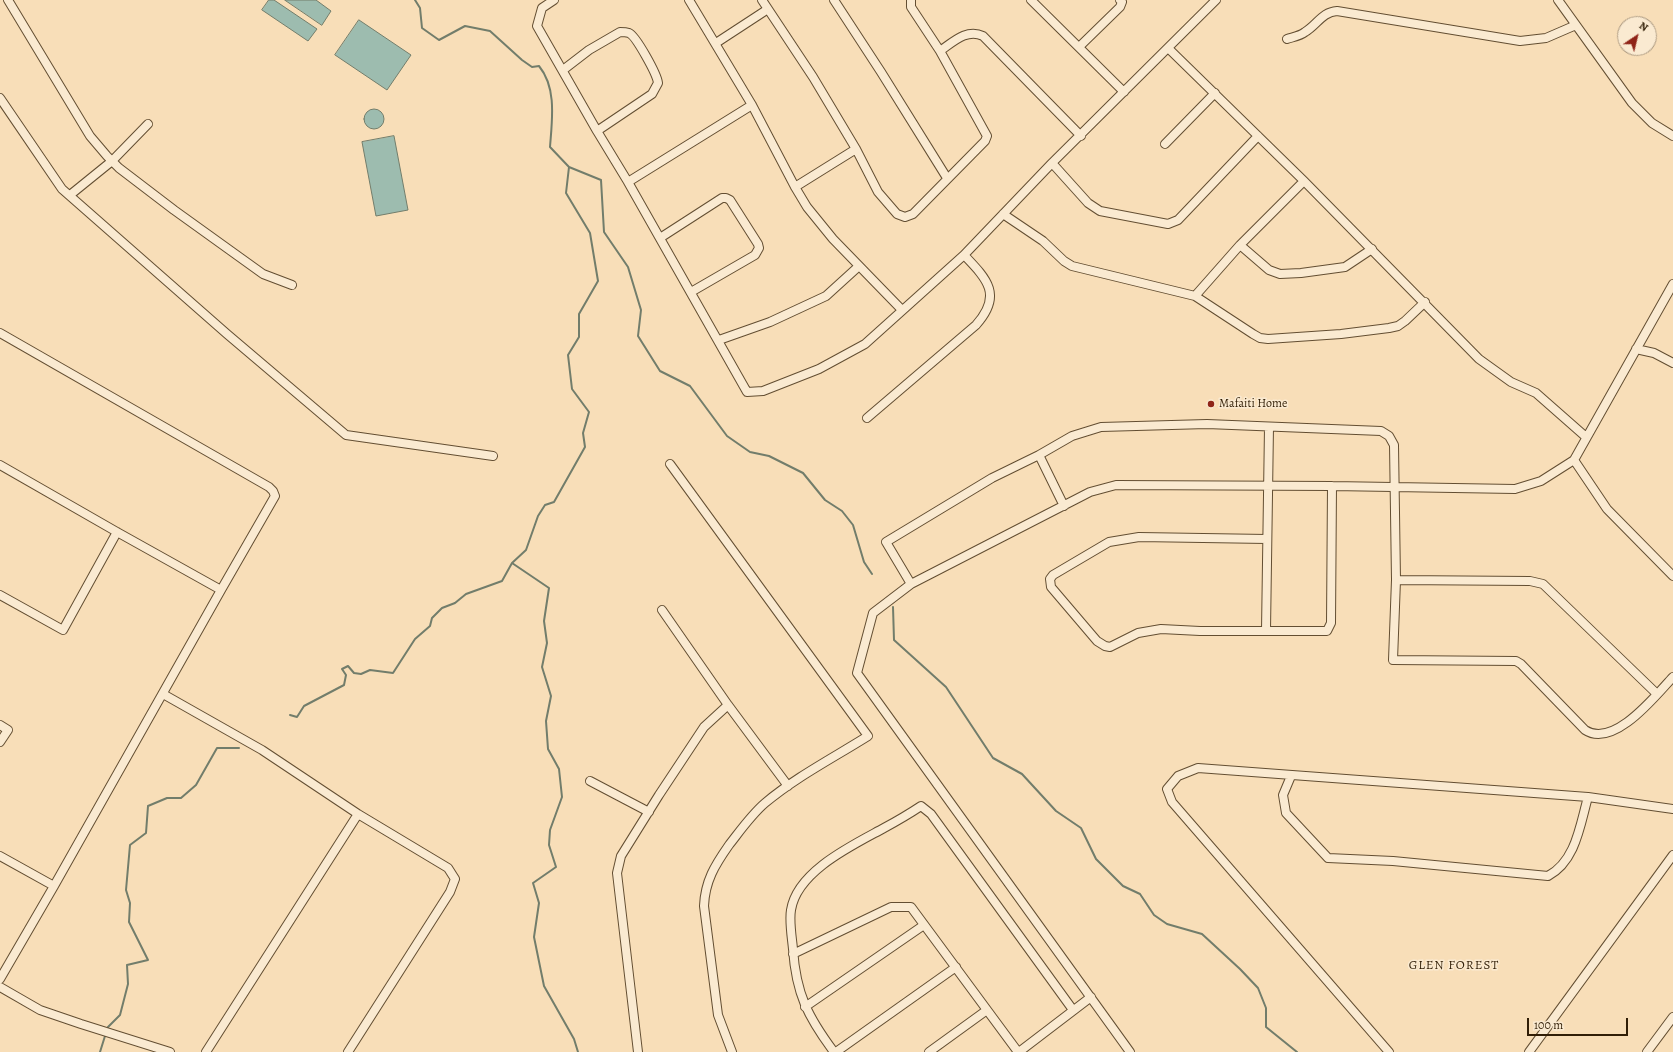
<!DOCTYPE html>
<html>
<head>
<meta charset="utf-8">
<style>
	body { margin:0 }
	#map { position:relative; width:1673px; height:1052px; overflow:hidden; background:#f8deb8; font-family:Alegreya,serif }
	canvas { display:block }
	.north { position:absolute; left:1617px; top:16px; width:40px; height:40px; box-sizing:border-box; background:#faead1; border:1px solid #aa9880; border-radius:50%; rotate:35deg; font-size:11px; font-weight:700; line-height:16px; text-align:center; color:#311e06 }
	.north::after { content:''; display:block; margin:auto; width:14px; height:18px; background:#8f2418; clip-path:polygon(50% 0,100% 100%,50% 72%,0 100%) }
	.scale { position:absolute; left:1527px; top:1018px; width:101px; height:18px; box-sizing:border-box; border:2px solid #311e06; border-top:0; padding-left:5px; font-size:12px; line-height:14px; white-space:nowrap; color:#311e06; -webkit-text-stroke:3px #faead1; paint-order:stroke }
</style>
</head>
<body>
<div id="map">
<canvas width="1673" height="1052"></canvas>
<div class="north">N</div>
<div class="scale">100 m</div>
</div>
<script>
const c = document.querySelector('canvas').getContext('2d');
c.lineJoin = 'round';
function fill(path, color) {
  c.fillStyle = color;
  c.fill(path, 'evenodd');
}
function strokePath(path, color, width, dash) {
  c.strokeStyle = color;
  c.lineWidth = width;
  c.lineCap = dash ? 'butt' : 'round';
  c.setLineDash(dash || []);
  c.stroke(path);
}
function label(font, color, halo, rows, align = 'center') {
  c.font = font + ' Alegreya,serif';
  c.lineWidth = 3;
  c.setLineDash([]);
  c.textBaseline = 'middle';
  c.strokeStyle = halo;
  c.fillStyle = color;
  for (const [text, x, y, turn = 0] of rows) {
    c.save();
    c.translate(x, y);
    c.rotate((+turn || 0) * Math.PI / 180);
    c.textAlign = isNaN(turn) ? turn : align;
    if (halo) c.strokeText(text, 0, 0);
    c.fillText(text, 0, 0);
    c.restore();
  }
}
const water = new Path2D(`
	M269,0H274L317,29L308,41L262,10Z
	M285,0H316L331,11L322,25Z
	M359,20L411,55L387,90L335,55Z
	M364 119a10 10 0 1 1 20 0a10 10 0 1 1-20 0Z
	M394,136L408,210L376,216L362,142Z`);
fill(water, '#9dbcaf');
strokePath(water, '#727d6b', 1);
strokePath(new Path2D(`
	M569,167L601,180L604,232L628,267L641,310L638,336L660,371L690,386L727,436L750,452L769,456L803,473L825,500L842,511L853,525L864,562L872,574
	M512,563L549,588L544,621L547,643L542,667L551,696L546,721L548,749L559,769L562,797L550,830L549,845L556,867L533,883L539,903L534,937L544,986L574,1039L578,1052
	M893,607L894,640L946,687L993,758L1022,774L1056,811L1081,828L1096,859L1123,886L1140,894L1154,915L1167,924L1202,934L1240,969L1258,988L1266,1008V1027L1297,1052
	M290,715L297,717L304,706L344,685L346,675L342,669L348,666L354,673L361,674L370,670L393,673L415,639L430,626L432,618L442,608L455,603L466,594L502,581L512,563L526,550L538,516L545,505L554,502L585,447L583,433L589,412L572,389L568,355L579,337V314L598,281L590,233L566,193L569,167L550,147C552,120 557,88 539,66L532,67L522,60L490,31L465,26L439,40L422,28L420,8L415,0
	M108,1027L120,1015L128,984L127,965L148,960L129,922L130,903L126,890L130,845L146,833L148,806L167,798H181L196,785L217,748H239
	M100,1052L105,1036`), '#727d6b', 2);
const street = new Path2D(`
	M8,0L90,136L107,156L119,168L174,210L263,274L292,285
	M554,0L542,8L537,26L597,131L628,182L747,392L763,391L819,369L865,344L964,255L1052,163L1216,0
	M689,0L752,105L795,187L807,207L833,239L902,310
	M762,0L813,77L856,149L878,192L897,214L905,217L913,214L985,141L987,136L940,51L911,7V0
	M834,0L881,72L947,178
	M1031,0L1124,92
	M1558,0L1632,103L1652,123L1673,136
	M1287,39C1293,37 1300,36 1305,32C1317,25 1322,12 1337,11L1520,41L1546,38L1576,25
	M716,43L768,9
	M1079,47L1120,7L1122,2L1120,0
	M1168,48L1304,181L1479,359L1511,382L1536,393L1586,437
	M940,51C953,42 967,28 983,36L1081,136
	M563,70L589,50L620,32C623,32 626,32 629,33C636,36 657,74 658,83L652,94L597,131
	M0,98L62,189L227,334L346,435L493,456
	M1165,144L1215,93
	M1052,163L1088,203L1100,211L1168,224L1178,220L1258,136
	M628,182L752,105
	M795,187L856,149
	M70,195L112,161L148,124
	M1003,214L1043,241L1064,261L1072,266L1195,296L1240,245L1304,181
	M660,238L722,198H726L730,200L758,244L759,248L755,255L691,292
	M1240,245L1269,270L1280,274L1301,273L1345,267L1372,249
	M1195,296L1253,334L1260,338L1268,339L1341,334L1389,328L1398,326L1405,321L1425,302
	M0,333L269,487L273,491L275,496L221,590L117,532L0,465
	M719,340L770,322L826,296L859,266
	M1636,349L1654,353L1673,363
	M867,418L976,325C1003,295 987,279 964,255
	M1039,455L1064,506
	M1574,460L1607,509L1673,576
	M670,464L868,736C833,758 796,777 765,803C751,815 740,831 729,845C715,865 705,881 704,906L718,1015L732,1052
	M1267,539L1139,537L1109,542L1053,575L1050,579L1051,587L1097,641L1105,646L1110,647L1138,633L1161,629L1200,631H1327L1331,623L1332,486
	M1396,580L1530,581L1543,584L1657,694
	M911,584L886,542L992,478L1039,455L1072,436L1101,427L1207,424L1381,431L1389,436L1394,445L1396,580L1393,660L1516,661L1521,664L1585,730C1614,749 1656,695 1673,677
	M0,595L63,630L117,532
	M662,610L728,705L788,786
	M1266,630L1269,427
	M163,694L262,750L358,814L448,868L455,879L450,892L348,1052
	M0,725L8,730L0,742
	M1291,776L1283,795L1286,813L1328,858L1393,861L1548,876C1576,861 1580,825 1588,797
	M590,781L649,812
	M0,856L54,886
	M793,954L891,907H911L1018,1052
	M0,979L54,886L221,590
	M0,987L40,1010L81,1024L170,1052
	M805,1007L924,925
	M206,1052L358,814
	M638,1052L617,873L621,856L659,795L704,727L728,705
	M834,1052C808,1017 796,994 793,949C792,938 789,921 791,910C797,871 853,845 884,828C897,821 909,814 921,806L931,814L1073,1010
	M836,1052L956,967
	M929,1052L987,1010
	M1019,1052L1091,997
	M1130,1052L857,673L873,613L911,584L1090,492L1116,485L1332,486L1515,489L1541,481L1574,460L1673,284
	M1389,1052L1172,802L1167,789L1178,776L1198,768L1588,797L1673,809
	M1529,1052L1673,855
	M1647,1052L1673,1017`);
strokePath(street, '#634e32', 10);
strokePath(street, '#faead1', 8);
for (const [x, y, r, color] of [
	[1211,404,4,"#8f2418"]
]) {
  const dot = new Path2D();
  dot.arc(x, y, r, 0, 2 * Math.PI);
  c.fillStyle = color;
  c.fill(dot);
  strokePath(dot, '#faead1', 1.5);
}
label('12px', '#311e06', '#faead1', [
	["Mafaiti Home",1219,404]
], 'left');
c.letterSpacing = '1px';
label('13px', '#311e06', '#faead1', [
	["GLEN FOREST",1454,966]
]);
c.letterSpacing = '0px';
</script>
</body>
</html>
